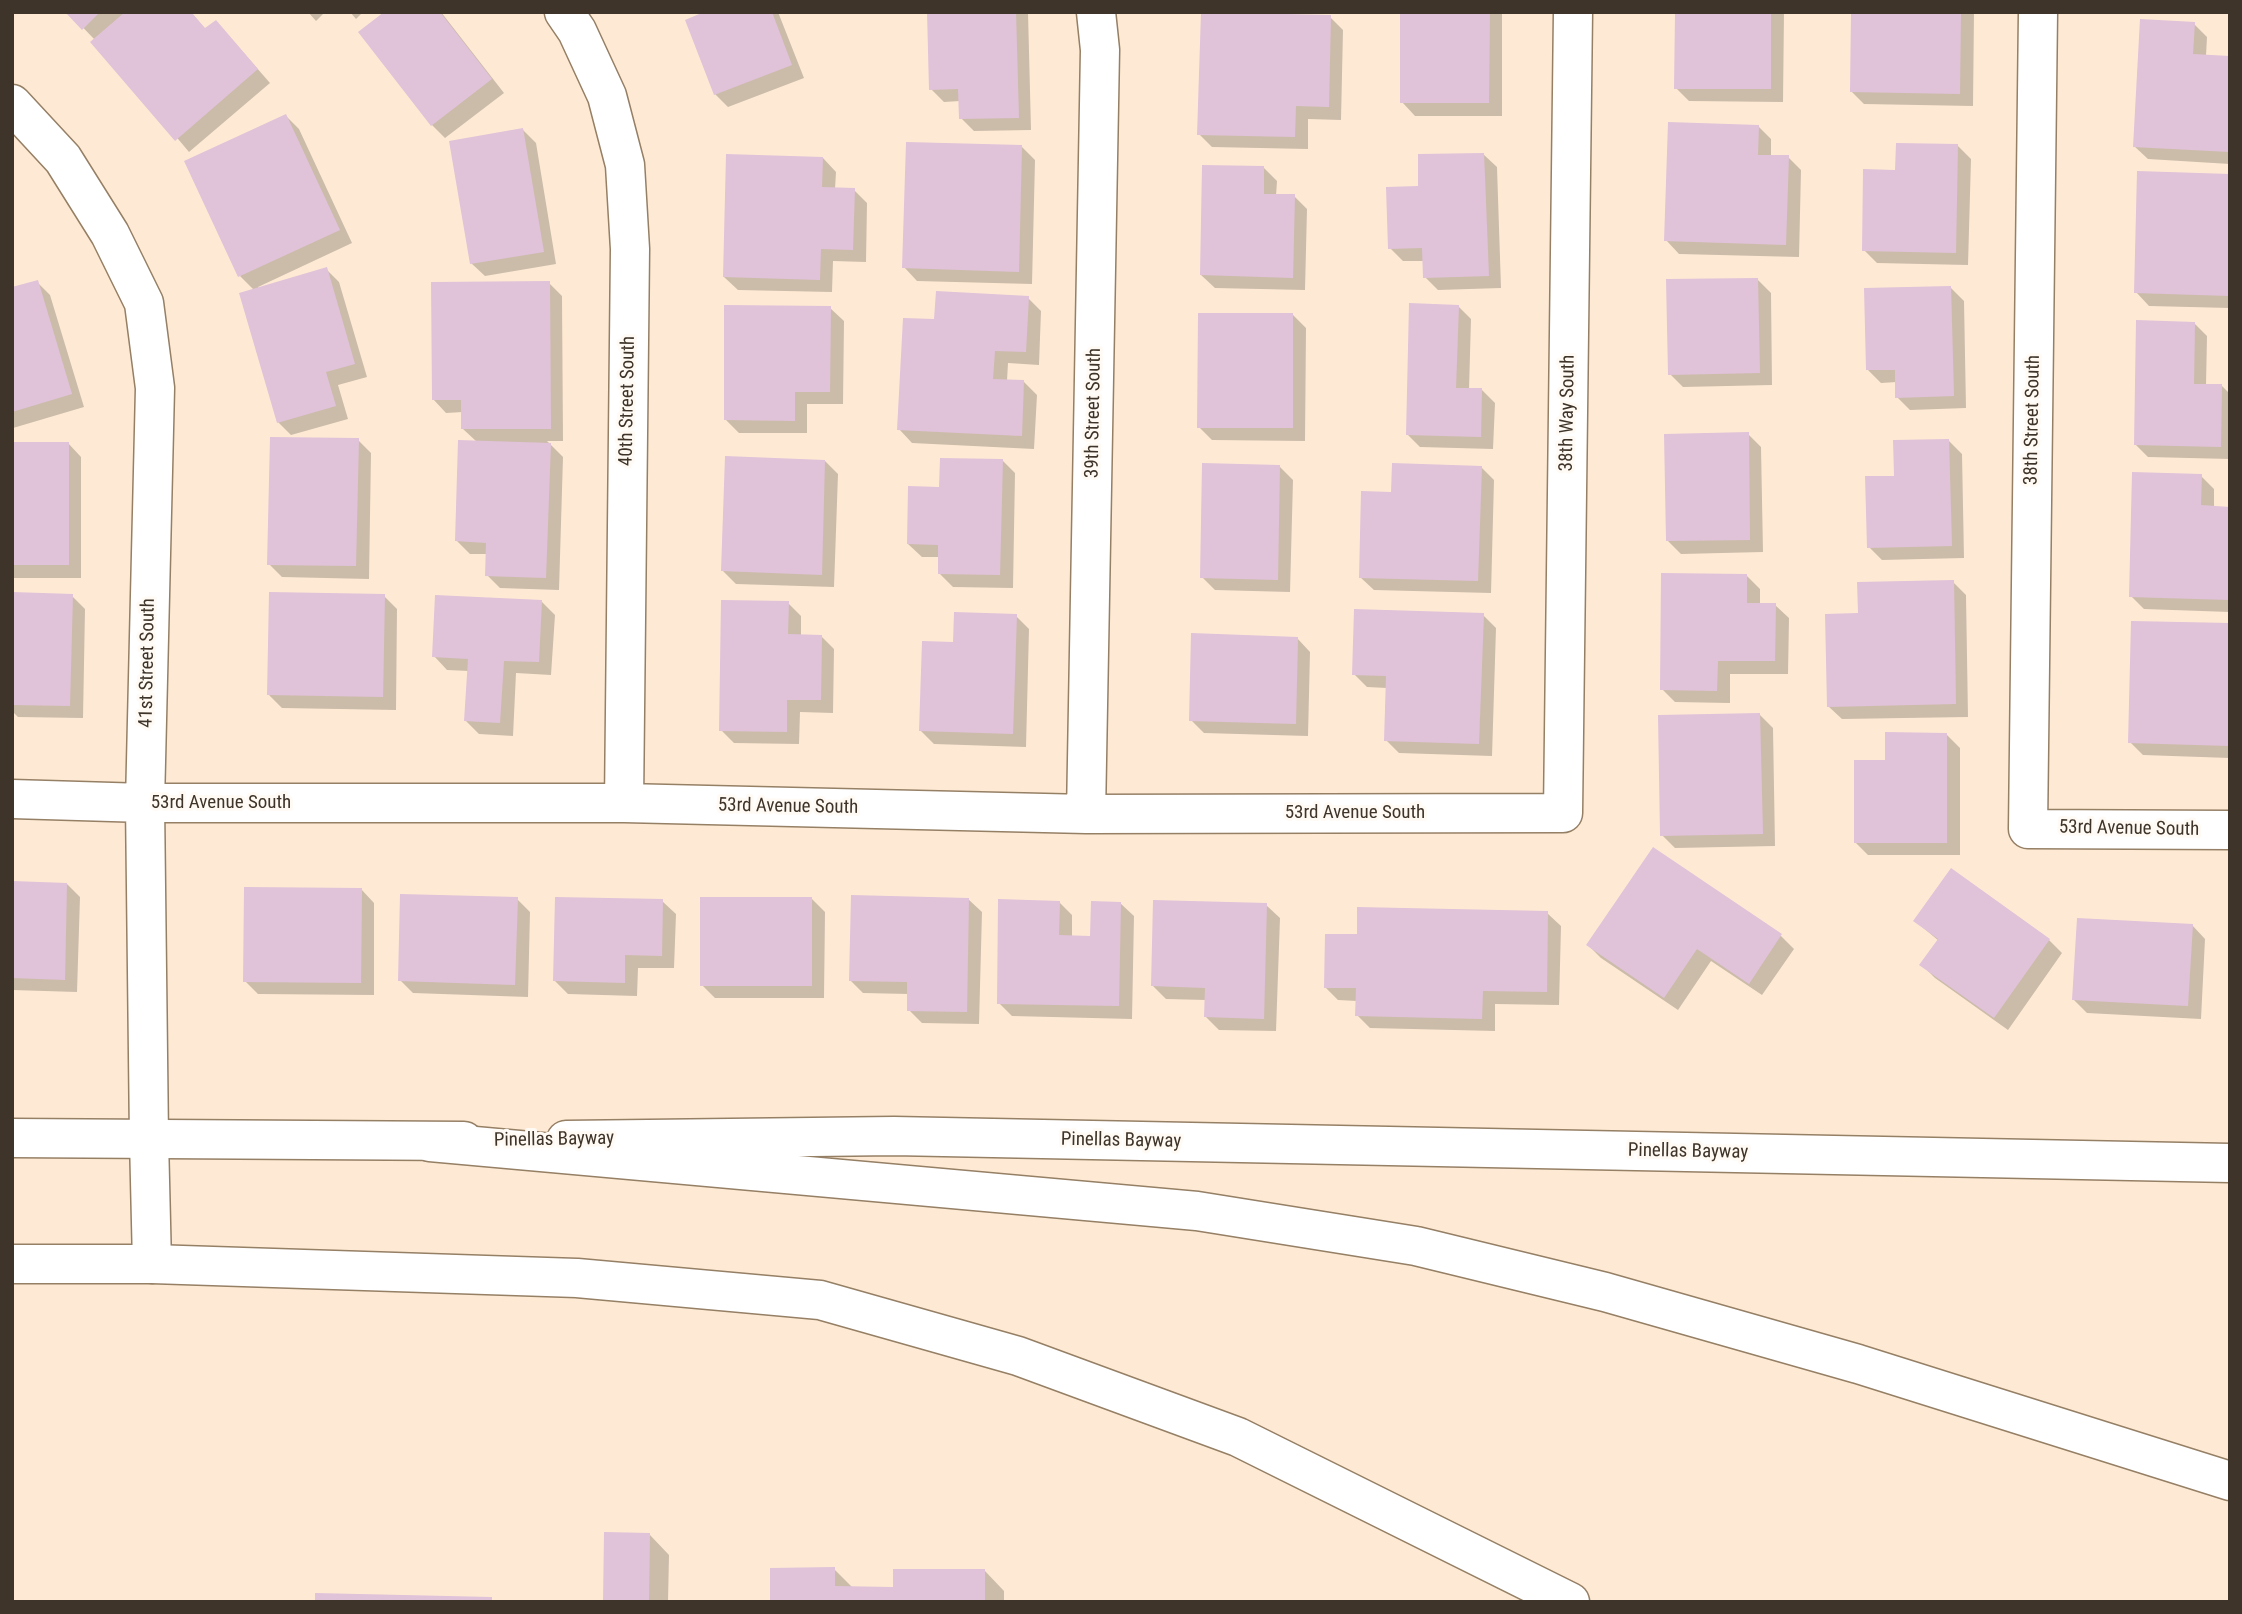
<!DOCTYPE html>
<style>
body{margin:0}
#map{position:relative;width:2242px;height:1614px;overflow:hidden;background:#feead4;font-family:"Roboto Condensed",sans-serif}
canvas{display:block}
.frame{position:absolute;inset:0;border:14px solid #3e3429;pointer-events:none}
</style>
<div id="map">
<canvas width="2242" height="1614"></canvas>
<div class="frame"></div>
</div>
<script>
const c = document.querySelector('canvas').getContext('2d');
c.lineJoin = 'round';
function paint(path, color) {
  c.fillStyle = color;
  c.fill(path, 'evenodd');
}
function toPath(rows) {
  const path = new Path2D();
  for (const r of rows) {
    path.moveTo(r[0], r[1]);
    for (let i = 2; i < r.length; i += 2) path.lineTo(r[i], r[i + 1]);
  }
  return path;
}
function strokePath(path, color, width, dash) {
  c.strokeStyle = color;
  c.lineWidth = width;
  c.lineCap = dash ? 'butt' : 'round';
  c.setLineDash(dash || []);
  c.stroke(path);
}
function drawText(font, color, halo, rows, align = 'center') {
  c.font = font + ' "Roboto Condensed",sans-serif';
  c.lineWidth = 6;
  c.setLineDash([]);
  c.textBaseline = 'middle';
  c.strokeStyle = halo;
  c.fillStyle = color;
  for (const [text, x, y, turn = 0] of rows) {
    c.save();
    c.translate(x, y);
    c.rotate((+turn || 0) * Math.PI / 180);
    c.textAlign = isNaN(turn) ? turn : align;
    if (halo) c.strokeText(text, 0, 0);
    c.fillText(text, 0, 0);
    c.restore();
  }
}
paint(toPath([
 [68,12,191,12,206,30,228,35,270,83,189,152,95,40],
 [308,12,325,12,316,21],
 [350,12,363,12,356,19],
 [387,12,441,12,504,93,445,138,432,125],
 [709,12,778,12,804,78,728,107,715,94],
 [929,12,1028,12,1031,130,974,131,961,118,960,101,944,102,931,89],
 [1402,12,1502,12,1502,116,1415,116,1402,102],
 [1677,12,1784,12,1783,102,1689,101,1676,88],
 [1852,12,1974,12,1973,106,1864,104,1851,91],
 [1330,17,1343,30,1341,120,1308,119,1308,149,1212,147,1199,134],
 [2194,24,2207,37,2206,56,2230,57,2230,164,2148,159,2134,146],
 [286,116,299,129,352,243,258,287,259,289,326,269,339,282,367,377,338,385,348,419,291,435,278,422,254,290,240,276],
 [1758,126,1771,139,1771,157,1788,157,1801,170,1799,257,1679,254,1666,240],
 [523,130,536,143,556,264,485,276,471,263],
 [1957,145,1971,159,1968,265,1877,263,1864,250,1897,172],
 [1022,147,1035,160,1032,284,917,281,904,267],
 [1483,154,1497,167,1501,288,1438,290,1425,277,1424,261,1403,261,1390,248,1420,187],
 [823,158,836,172,835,189,854,190,867,203,866,262,833,261,832,292,738,290,724,277],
 [1264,168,1277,181,1276,196,1294,196,1307,209,1305,290,1215,288,1201,275],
 [2230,175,2230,308,2149,306,2136,292],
 [1757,279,1771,293,1772,385,1683,387,1670,374],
 [37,282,50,295,84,407,13,428,12,289],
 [549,283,562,296,563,441,547,441,563,457,559,590,500,588,487,575,487,554,470,554,457,541,477,442,463,429,463,412,446,413,433,399],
 [1951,288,1964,301,1966,408,1910,410,1897,397,1897,382,1881,383,1868,370],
 [1028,298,1041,311,1039,365,1008,363,1007,381,1024,382,1037,395,1034,449,912,443,899,429,936,321],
 [1458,306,1471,319,1469,390,1482,390,1495,403,1493,449,1420,447,1407,434],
 [830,308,844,321,843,404,807,404,807,433,739,433,726,420],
 [1293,315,1306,328,1305,441,1212,440,1199,427],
 [2194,323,2207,336,2206,386,2222,386,2230,394,2230,459,2148,457,2135,444],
 [1748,434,1761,447,1763,552,1681,554,1668,541],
 [358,440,371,453,369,579,282,577,269,564],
 [1949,441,1962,454,1964,558,1882,560,1869,547,1896,477],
 [12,443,68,443,81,457,81,578,12,578],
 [1002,460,1015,473,1013,588,953,587,940,574,940,557,922,557,908,544,941,489],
 [825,461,838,474,834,587,736,584,723,571],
 [1280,467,1293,480,1290,592,1215,590,1202,577],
 [1481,467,1494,480,1491,593,1374,590,1360,577],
 [2201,476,2214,489,2214,508,2230,508,2230,612,2144,609,2131,596],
 [1747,576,1760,589,1760,605,1775,605,1789,618,1788,674,1730,674,1730,703,1675,702,1662,689],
 [1953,582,1966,595,1968,717,1842,719,1828,706],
 [12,594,72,596,85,609,83,718,18,717,12,711],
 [384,596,397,609,396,710,282,708,269,695],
 [542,602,555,615,551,675,516,673,513,736,479,734,466,721,469,671,447,670,434,656],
 [788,603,801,616,801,636,821,636,834,649,833,713,800,712,799,744,734,743,721,730],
 [1483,615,1496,628,1492,756,1399,753,1386,740,1387,688,1367,687,1354,674],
 [1016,616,1029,629,1026,747,934,744,921,731,955,644],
 [2230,625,2230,758,2143,755,2130,742],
 [1297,638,1310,652,1308,736,1204,733,1191,720],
 [1760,715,1773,728,1775,846,1675,848,1662,835],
 [1947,735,1960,748,1960,855,1868,855,1855,842,1887,762],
 [12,883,67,884,80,897,77,992,12,990],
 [361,889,374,903,374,995,258,994,245,981],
 [517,899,530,912,528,997,413,993,400,980],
 [812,899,825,912,824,998,715,998,702,985],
 [968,899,982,912,979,1024,922,1023,909,1010,909,994,863,993,850,980],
 [662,901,676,914,674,968,638,968,637,996,568,994,555,981],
 [1059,902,1072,915,1072,937,1092,938,1120,903,1134,916,1132,1019,1012,1016,999,1003],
 [1266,905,1280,918,1276,1031,1219,1030,1206,1017,1206,1000,1166,999,1153,986],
 [1547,913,1561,926,1559,1005,1495,1004,1495,1031,1370,1028,1357,1015,1357,1001,1338,1000,1325,987,1358,936],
 [1915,921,2049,940,2062,953,2008,1030,1935,978,1922,965,1939,941],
 [2192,925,2205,939,2201,1019,2087,1013,2074,1000],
 [1781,936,1794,949,1762,995,1711,961,1678,1010,1601,958,1588,945],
 [650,1535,669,1555,668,1602,605,1602],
 [834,1569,853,1588,895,1589,985,1571,1004,1591,1004,1602,772,1602]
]), '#0003');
paint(toPath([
 [65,12,100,12,82,30],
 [125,12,191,12,205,28,216,20,258,69,175,141,90,42],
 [384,12,440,12,492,79,431,126,358,32],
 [704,12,772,12,792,65,714,95,685,20],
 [927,12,1016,12,1019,118,959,119,958,89,929,90],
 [1201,12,1331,15,1329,107,1296,106,1295,137,1197,135],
 [1400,12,1490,12,1489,103,1400,103],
 [1675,12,1771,12,1771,89,1674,89],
 [1851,12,1961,12,1960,94,1850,92],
 [2140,19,2195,22,2193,54,2230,56,2230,152,2133,147],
 [286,114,340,230,238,277,184,161],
 [1668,122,1759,125,1758,155,1789,155,1786,245,1664,241],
 [523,128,544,252,470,264,449,141],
 [906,142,1022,145,1019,272,902,268],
 [1896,143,1958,144,1956,253,1862,251,1863,169,1895,170],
 [1484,153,1489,276,1423,278,1422,248,1388,249,1386,187,1418,186,1418,154],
 [726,154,823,157,822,187,855,188,853,250,821,249,820,280,723,277],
 [1202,165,1264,166,1264,194,1295,194,1293,278,1200,275],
 [2137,171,2230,174,2230,296,2134,293],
 [327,267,355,364,326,372,336,406,277,423,239,293],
 [1758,278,1760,373,1668,375,1666,279],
 [38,280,72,394,12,412,12,287],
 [550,281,551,429,461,429,461,400,432,400,431,282],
 [1951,286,1954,396,1895,398,1895,370,1866,370,1864,288],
 [936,291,1029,296,1026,352,995,351,993,379,1024,380,1022,436,897,430,903,318,934,319],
 [1409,303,1459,305,1456,388,1482,388,1481,437,1406,435],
 [724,305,831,306,830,392,795,392,795,421,724,420],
 [1198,313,1293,313,1293,428,1197,428],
 [2136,320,2195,322,2194,384,2222,384,2221,447,2134,445],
 [1749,432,1750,540,1666,541,1664,434],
 [270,437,359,438,356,566,267,565],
 [1949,439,1952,546,1867,548,1865,476,1894,476,1893,440],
 [458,440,551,443,546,578,485,576,486,543,455,541],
 [12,442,69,442,69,565,12,565],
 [725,456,825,460,822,575,721,571],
 [940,458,1003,459,1000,575,938,574,938,545,907,544,908,486,939,487],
 [1202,463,1280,465,1278,580,1200,578],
 [1392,463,1482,466,1478,581,1359,578,1361,491,1391,492],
 [2132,472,2202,474,2201,505,2230,507,2230,600,2129,597],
 [1661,573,1747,574,1747,603,1776,603,1775,661,1718,661,1717,691,1660,690],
 [1954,580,1956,704,1827,707,1825,614,1858,613,1857,582],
 [12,592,73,594,70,706,12,705],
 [269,592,385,594,383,697,267,695],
 [435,595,542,600,539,662,504,661,500,723,464,721,468,659,432,657],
 [721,600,789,601,788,634,822,635,821,700,787,700,787,732,719,731],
 [1354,609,1484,613,1479,744,1384,741,1386,676,1352,675],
 [954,612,1017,614,1013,734,919,731,922,641,953,642],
 [2131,621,2230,623,2230,746,2128,743],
 [1191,633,1298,637,1296,724,1189,721],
 [1760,713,1763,834,1660,836,1658,715],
 [1885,732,1947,733,1947,843,1854,843,1854,760,1885,760],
 [1653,847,1782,934,1749,984,1697,949,1664,998,1586,945],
 [1951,868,2050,939,1994,1018,1919,965,1938,939,1913,921],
 [12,881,67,883,65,980,12,978],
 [244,887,362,888,361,983,243,982],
 [400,894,518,897,515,985,398,981],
 [851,895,969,898,967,1012,907,1011,907,982,849,981],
 [555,897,663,899,662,956,625,955,625,983,553,981],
 [700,897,812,897,812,986,700,986],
 [998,899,1060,901,1059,935,1090,936,1091,901,1121,902,1119,1006,997,1004],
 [1153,900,1267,903,1264,1019,1204,1017,1205,988,1151,986],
 [1357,907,1548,911,1547,992,1483,991,1482,1019,1355,1016,1356,988,1324,988,1325,934,1357,934],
 [2077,918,2193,924,2188,1006,2072,1000],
 [604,1532,650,1533,649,1602,603,1602],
 [835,1567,835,1586,893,1587,893,1569,985,1569,985,1602,770,1602,770,1568],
 [315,1593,492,1597,492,1602,315,1602]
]), '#e0c2d9');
const street = toPath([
 [564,12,577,31,607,96,625,165,630,249,624,803],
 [2038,12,2028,829,2230,830],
 [12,104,63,159,110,234,144,303,155,388,145,803,149,1139,152,1264],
 [12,799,145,803,624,803,1086,814,1563,813,1573,12],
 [1086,814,1100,50,1096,12]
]);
const primary = toPath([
 [12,1138,464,1141],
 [566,1140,894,1136,2230,1163],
 [12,1264,152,1264,577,1278,820,1300,1018,1356,1238,1437,1570,1602]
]);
const highway = toPath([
 [430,1142,1197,1211,1416,1246,1605,1292,1858,1364,2230,1481]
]);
strokePath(street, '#957f65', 41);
strokePath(primary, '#957f65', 41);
strokePath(highway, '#957f65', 41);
strokePath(street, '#fff', 38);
strokePath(primary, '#fff', 38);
strokePath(highway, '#fff', 38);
drawText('19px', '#3e3429', '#fffaf4', [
 ["40th Street South",628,401,-89],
 ["39th Street South",1094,413,-89],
 ["38th Way South",1568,413,-89],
 ["38th Street South",2033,420,-89],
 ["41st Street South",148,663,-89],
 ["53rd Avenue South",221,803],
 ["53rd Avenue South",788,807,1],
 ["53rd Avenue South",1355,813],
 ["53rd Avenue South",2129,829,1],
 ["Pinellas Bayway",554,1140,-1],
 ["Pinellas Bayway",1121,1141,1],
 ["Pinellas Bayway",1688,1152,1]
]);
</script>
